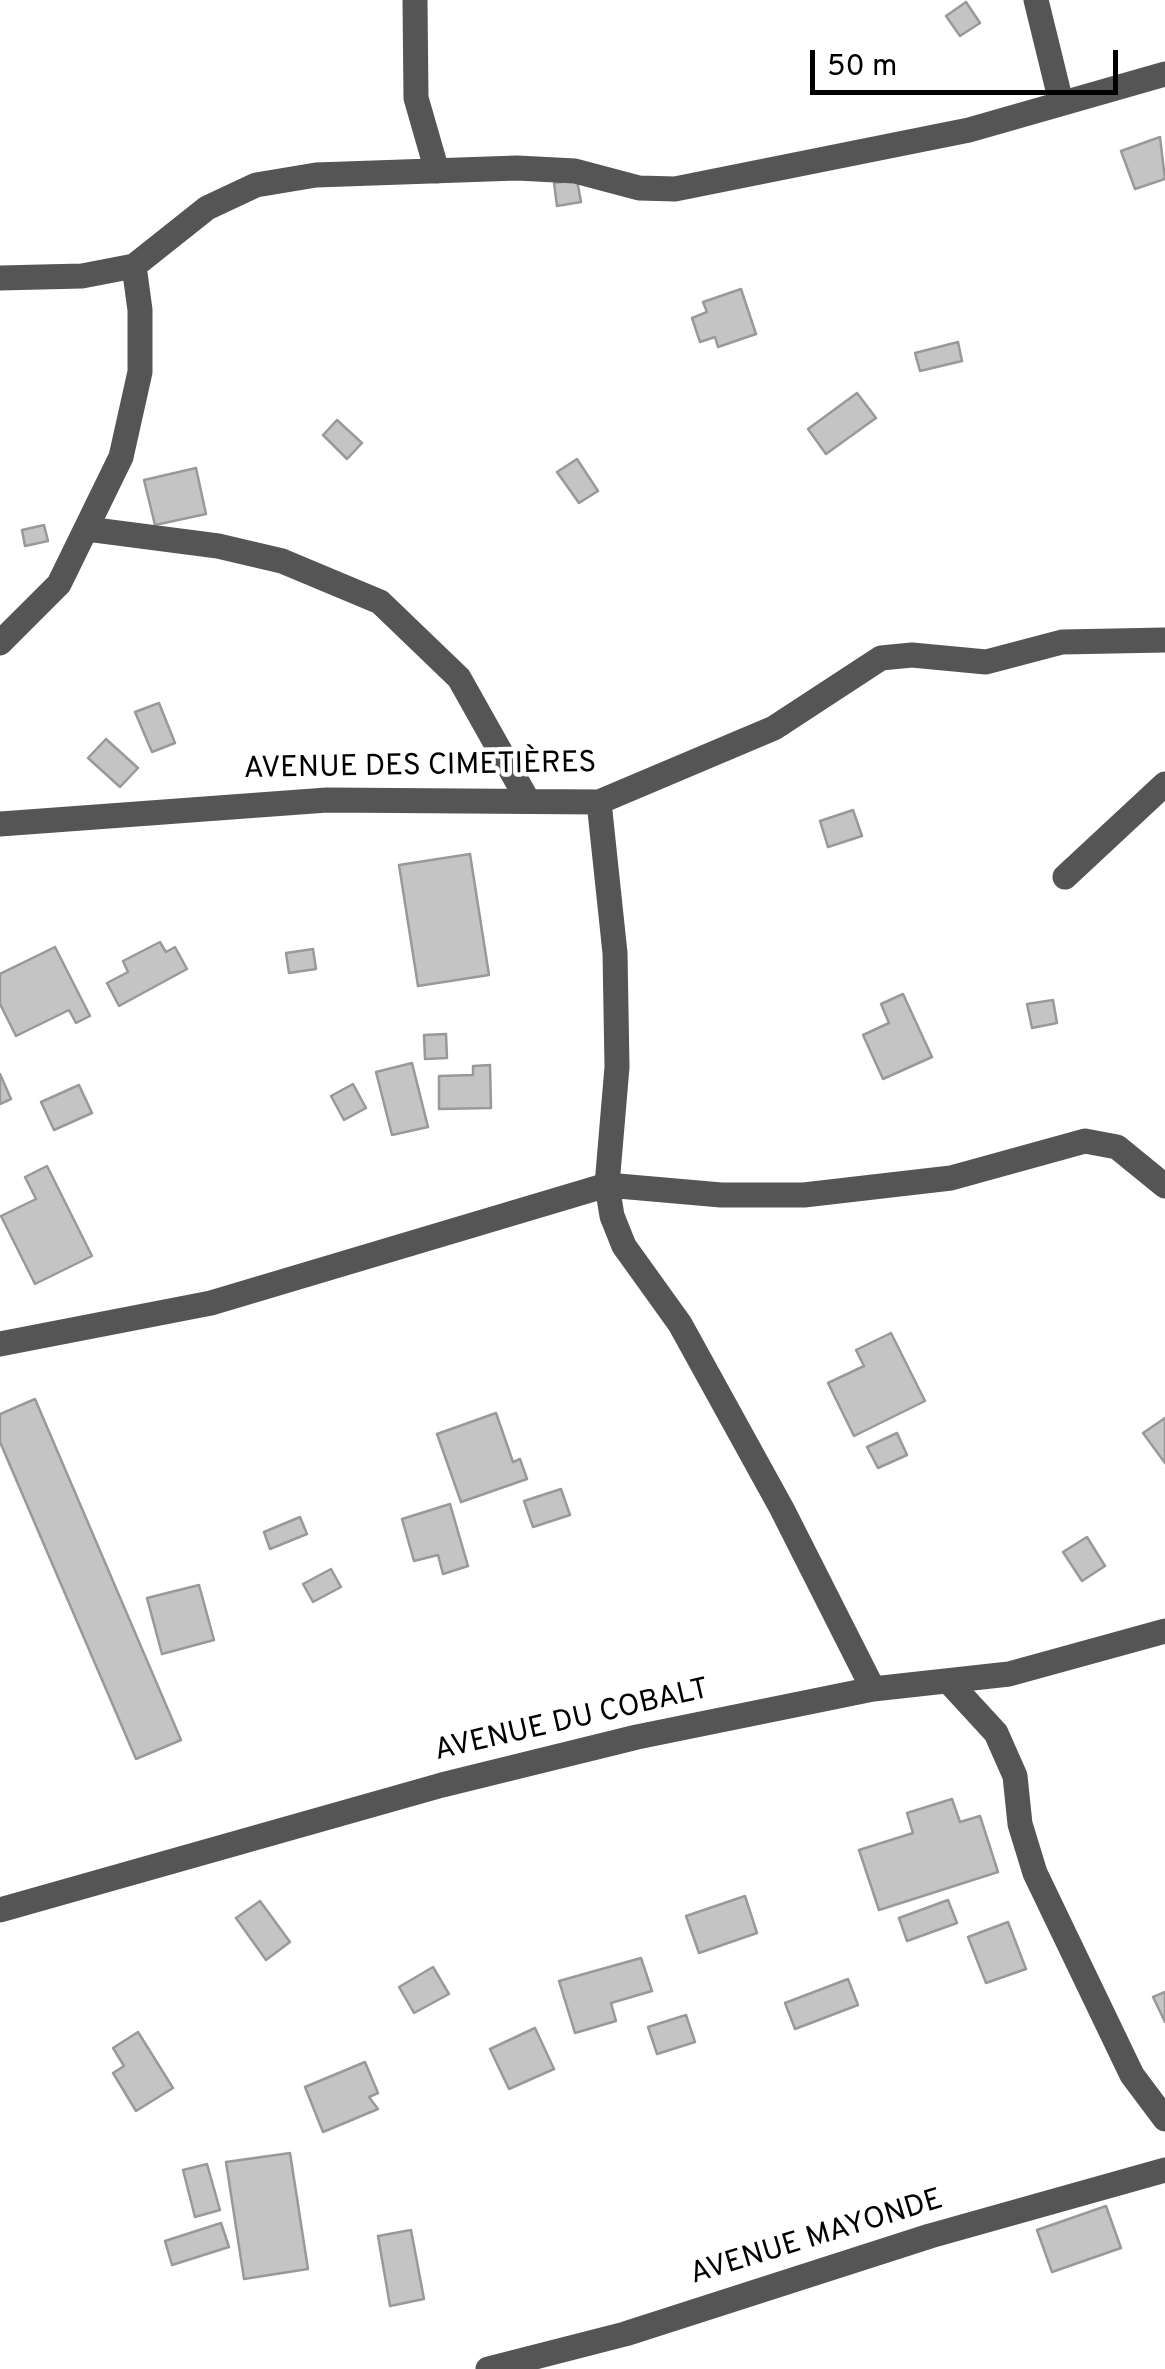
<!DOCTYPE html>
<meta charset="utf-8">
<style>
body{margin:0}
#map{position:relative;width:1165px;height:2369px;overflow:hidden;background:#fff;font-family:Overpass,sans-serif}
canvas{display:block}
.scale{position:absolute;left:810px;top:50px;width:308px;height:45px;box-sizing:border-box;border:5px solid #000;border-top:0;padding-left:12px;font-size:30px;line-height:35px;white-space:nowrap;color:#000;-webkit-text-stroke:8px #fff;paint-order:stroke}
</style>
<div id="map">
<canvas width="1165" height="2369"></canvas>
<div class="scale">50 m</div>
</div>
<script>
const c = document.querySelector('canvas').getContext('2d');
c.lineJoin = 'round';
function paint(path, color) {
  c.fillStyle = color;
  c.fill(path, 'evenodd');
}
function toPath(rows) {
  const path = new Path2D();
  for (const r of rows) {
    path.moveTo(r[0], r[1]);
    for (let i = 2; i < r.length; i += 2) path.lineTo(r[i], r[i + 1]);
  }
  return path;
}
function strokePath(path, color, width, dash) {
  c.strokeStyle = color;
  c.lineWidth = width;
  c.lineCap = dash ? 'butt' : 'round';
  c.setLineDash(dash || []);
  c.stroke(path);
}
function drawText(font, color, halo, rows, align = 'center') {
  c.font = font + ' Overpass,sans-serif';
  c.lineWidth = 9;
  c.setLineDash([]);
  c.textBaseline = 'middle';
  c.strokeStyle = halo;
  c.fillStyle = color;
  for (const [text, x, y, turn = 0] of rows) {
    c.save();
    c.translate(x, y);
    c.rotate((+turn || 0) * Math.PI / 180);
    c.textAlign = isNaN(turn) ? turn : align;
    if (halo) c.strokeText(text, 0, 0);
    c.fillText(text, 0, 0);
    c.restore();
  }
}
const building = toPath([
 [966,2,980,23,960,36,946,16,966,2],
 [1160,137,1165,179,1135,189,1121,151,1160,137],
 [577,180,581,202,557,206,554,183,577,180],
 [741,289,756,334,718,347,715,337,700,342,692,318,707,312,703,302,741,289],
 [958,342,962,361,920,371,915,353,958,342],
 [857,393,876,418,826,454,808,429,857,393],
 [337,420,362,443,347,459,323,435,337,420],
 [577,459,598,491,579,503,557,472,577,459],
 [196,468,206,514,155,525,144,480,196,468],
 [44,525,48,541,25,546,22,530,44,525],
 [159,703,175,743,152,752,135,712,159,703],
 [106,739,138,768,120,787,88,758,106,739],
 [853,810,862,836,828,847,820,821,853,810],
 [470,854,489,975,418,986,399,865,470,854],
 [160,942,166,952,175,947,187,969,119,1006,107,983,128,972,123,961,160,942],
 [55,947,90,1016,76,1023,69,1010,16,1036,0,1004,0,974,55,947],
 [313,949,316,969,289,973,286,953,313,949],
 [903,994,932,1057,883,1079,863,1035,889,1023,881,1004,903,994],
 [1053,1000,1057,1023,1032,1028,1027,1004,1053,1000],
 [446,1034,447,1058,425,1059,424,1035,446,1034],
 [412,1063,428,1127,392,1135,376,1072,412,1063],
 [490,1065,491,1108,439,1109,439,1076,473,1075,473,1066,490,1065],
 [0,1074,11,1099,0,1104,0,1074],
 [353,1084,366,1108,344,1120,331,1096,353,1084],
 [79,1085,92,1113,54,1130,41,1102,79,1085],
 [47,1166,92,1256,35,1284,1,1216,36,1199,25,1177,47,1166],
 [891,1333,925,1401,854,1436,828,1383,864,1366,856,1350,891,1333],
 [35,1399,181,1740,136,1759,0,1442,0,1414,35,1399],
 [496,1413,513,1462,520,1459,527,1479,461,1502,437,1434,496,1413],
 [1165,1418,1165,1463,1143,1433,1165,1418],
 [897,1433,907,1455,878,1468,867,1447,897,1433],
 [561,1489,570,1515,533,1527,524,1501,561,1489],
 [450,1504,468,1566,443,1574,438,1555,414,1561,402,1519,450,1504],
 [300,1517,307,1534,270,1549,264,1532,300,1517],
 [1087,1537,1105,1566,1082,1581,1063,1552,1087,1537],
 [331,1569,341,1587,313,1602,303,1584,331,1569],
 [199,1585,214,1640,162,1654,147,1598,199,1585],
 [952,1799,960,1822,980,1816,998,1872,879,1910,859,1850,913,1833,907,1813,952,1799],
 [745,1896,757,1933,699,1953,686,1916,745,1896],
 [948,1900,957,1923,907,1941,899,1918,948,1900],
 [260,1901,290,1942,266,1960,236,1918,260,1901],
 [1008,1922,1026,1969,986,1983,968,1937,1008,1922],
 [641,1958,652,1991,611,2003,616,2021,575,2033,559,1981,641,1958],
 [433,1967,449,1994,414,2013,399,1987,433,1967],
 [848,1979,858,2005,795,2029,785,2003,848,1979],
 [1165,1992,1165,2022,1153,1997,1165,1992],
 [686,2015,695,2042,657,2054,648,2027,686,2015],
 [535,2028,554,2069,509,2089,490,2049,535,2028],
 [138,2032,173,2088,136,2111,113,2073,124,2066,113,2048,138,2032],
 [365,2062,378,2093,369,2097,378,2109,323,2132,305,2087,365,2062],
 [290,2153,308,2269,244,2279,226,2162,290,2153],
 [207,2164,220,2210,195,2217,183,2170,207,2164],
 [1106,2206,1121,2248,1052,2272,1037,2230,1106,2206],
 [221,2223,229,2247,172,2265,165,2241,221,2223],
 [411,2230,424,2299,390,2306,378,2236,411,2230]
]);
paint(building, '#c4c4c4');
strokePath(building, '#999', 2.5);
strokePath(toPath([
 [415,0,416,98,437,171],
 [1036,0,1061,102],
 [0,278,82,276,134,266,207,208,256,185,316,175,517,168,575,171,639,188,675,189,969,130,1165,74],
 [87,529,218,546,282,561,380,602,459,678,527,799],
 [0,643,59,584,121,457,140,372,140,310,134,266],
 [599,802,615,953,617,1067,607,1185,612,1216,624,1246,680,1324,782,1509,873,1689],
 [0,824,327,800,599,802,774,728,881,658,912,655,986,662,1062,642,1165,640],
 [1065,877,1165,784],
 [0,1344,211,1303,607,1185,721,1195,804,1195,951,1178,1085,1141,1117,1147,1165,1186],
 [950,1683,996,1733,1015,1776,1020,1824,1035,1873,1132,2075,1165,2119],
 [0,1910,442,1785,637,1737,873,1689,1009,1674,1165,1631],
 [488,2369,625,2334,930,2236,1165,2170]
]), '#555', 25);
drawText('30px', '#000', '#fff', [
 ["AVENUE DES CIMETIÈRES",420,768,-1],
 ["AVENUE DU COBALT",572,1722,-13],
 ["AVENUE MAYONDE",817,2239,-17]
]);
</script>
